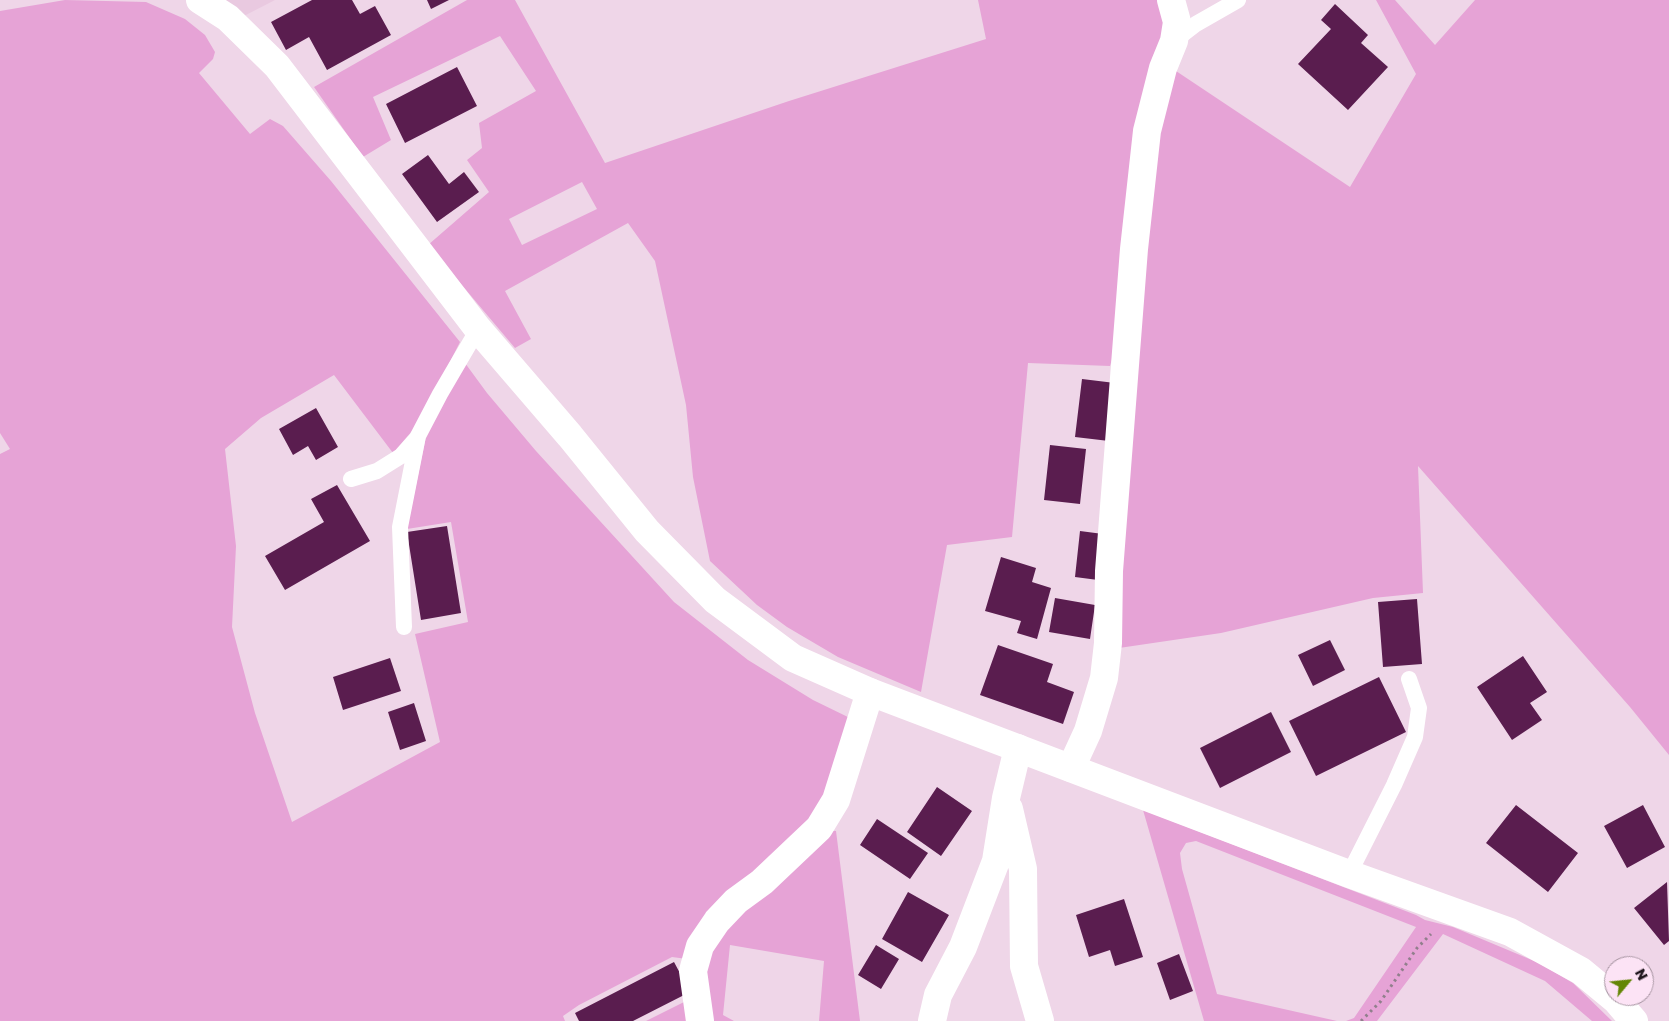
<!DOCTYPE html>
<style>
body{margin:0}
#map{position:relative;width:1669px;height:1021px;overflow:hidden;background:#efd6e8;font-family:"Golos Text",sans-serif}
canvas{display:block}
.north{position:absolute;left:1604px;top:956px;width:50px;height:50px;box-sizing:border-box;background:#fce3f5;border:1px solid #a4929f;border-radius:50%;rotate:62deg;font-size:14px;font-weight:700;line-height:20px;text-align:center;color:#21181f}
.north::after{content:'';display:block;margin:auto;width:18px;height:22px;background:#648605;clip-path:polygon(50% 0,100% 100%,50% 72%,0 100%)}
</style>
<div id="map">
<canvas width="1669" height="1021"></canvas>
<div class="north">N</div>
</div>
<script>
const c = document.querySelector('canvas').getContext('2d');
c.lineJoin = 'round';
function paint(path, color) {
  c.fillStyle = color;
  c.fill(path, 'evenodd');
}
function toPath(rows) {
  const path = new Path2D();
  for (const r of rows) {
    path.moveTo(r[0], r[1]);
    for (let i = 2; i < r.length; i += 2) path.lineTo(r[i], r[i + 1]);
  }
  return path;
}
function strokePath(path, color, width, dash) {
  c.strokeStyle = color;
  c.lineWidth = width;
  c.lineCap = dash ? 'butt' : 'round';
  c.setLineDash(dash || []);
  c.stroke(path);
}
paint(toPath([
 [219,0,275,0,242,17]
]), '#e9c9e0');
paint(toPath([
 [65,0,146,2,185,19,205,35,215,52,213,59,199,73,250,134,270,119,283,126,331,181,460,342,419,423,393,453,334,375,261,418,225,449,236,546,232,627,255,713,292,822,440,742,415,634,468,622,451,522,407,529,428,427,465,363,487,393,536,451,674,602,748,660,813,700,852,719,827,801,687,959,672,957,579,1005,563,1016,565,1021,0,1021,0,454,10,449,0,433,0,11],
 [467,0,515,0,605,163,789,101,986,39,978,0,1163,0,1165,19,1118,338,1110,366,1028,363,1012,537,947,545,921,692,838,657,787,627,757,605,710,561,693,477,686,405,655,261,628,223,505,291,531,339,515,348,428,245,489,192,467,160,482,148,479,123,536,91,500,36,373,97,391,140,363,157,314,87],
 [582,182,597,209,522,245,509,219],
 [1376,0,1395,0,1435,45,1475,0,1669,0,1669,755,1630,707,1418,466,1423,593,1373,598,1221,633,1119,648,1120,578,1142,240,1170,67,1350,187,1416,74],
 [1143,810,1416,915,1425,920,1453,927,1539,963,1573,983,1612,1021,1592,1021,1545,981,1443,934,1377,1021,1346,1021,1354,1018,1416,927,1196,841,1186,843,1180,853,1182,869,1217,994,1337,1021,1204,1021],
 [823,830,836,831,860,1021,819,1021,824,961,730,945,723,1015,734,1021,706,1021,702,998,707,958,724,922],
 [690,999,693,1021,646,1021]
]), '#e6a3d6');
paint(toPath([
 [312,0,352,0,360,14,375,6,391,35,327,70,309,37,286,50,271,22],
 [427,0,449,0,431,9],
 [1335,4,1368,35,1361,43,1388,67,1348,110,1298,64,1331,29,1321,20],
 [457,67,477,106,405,143,386,104],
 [428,155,449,184,464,172,479,192,437,222,402,174],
 [1082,379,1115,383,1109,441,1075,437],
 [316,408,338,447,316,460,308,446,293,455,279,429],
 [1050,445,1086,449,1080,504,1044,500],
 [337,485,370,541,285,590,265,556,324,522,311,499],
 [447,526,461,613,421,620,407,532],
 [1080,531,1103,534,1098,580,1075,577],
 [1001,557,1036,568,1032,582,1051,588,1037,639,1017,633,1021,621,985,611],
 [1055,598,1095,605,1090,639,1049,632],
 [1417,599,1422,664,1383,667,1378,602],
 [1330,640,1345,670,1313,686,1298,655],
 [998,645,1053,664,1047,682,1074,692,1063,724,980,695],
 [1523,656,1547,692,1530,703,1542,720,1512,740,1477,687],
 [390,658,401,691,343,710,333,677],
 [1379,677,1406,732,1316,776,1289,721],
 [414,703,426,741,400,750,388,712],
 [1271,712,1291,752,1220,788,1200,748],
 [937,787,972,811,941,856,907,832],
 [1516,805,1578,853,1548,892,1486,843],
 [1643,805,1665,847,1627,868,1604,826],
 [877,819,928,853,910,879,860,845],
 [1667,882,1669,941,1664,945,1634,908],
 [908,892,949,915,922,962,882,939],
 [1124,899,1143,957,1115,966,1110,950,1089,957,1076,915],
 [876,945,899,959,881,989,858,975],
 [1179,954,1193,991,1170,1000,1157,963],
 [674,962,690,992,633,1021,579,1021,575,1013]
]), '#5a1d4f');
strokePath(toPath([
 [1361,1021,1381,1001,1417,948,1431,934]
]), '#917f8c', 3, [2.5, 4]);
strokePath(toPath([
 [1174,41,1196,24,1238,0],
 [351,479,377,471,401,456,417,438],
 [404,627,400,527,418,436,440,394,478,329],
 [1349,874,1394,785,1415,737,1419,708,1409,679]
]), '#fff', 16);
strokePath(toPath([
 [1071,768,1088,731,1104,678,1108,643,1109,571,1134,249,1147,131,1163,68,1174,41,1177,22,1171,0],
 [1009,809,1023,869,1024,966,1040,1021],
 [700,1021,693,971,700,946,717,921,736,901,762,882,819,828,836,800,870,692],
 [932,1021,938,995,963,947,996,861,1006,798,1018,748]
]), '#fff', 28);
strokePath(toPath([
 [200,0,228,18,277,66,478,329,570,436,647,531,715,600,793,658,870,692,1349,874,1510,932,1581,971,1616,1000,1634,1021]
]), '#fff', 28);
</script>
